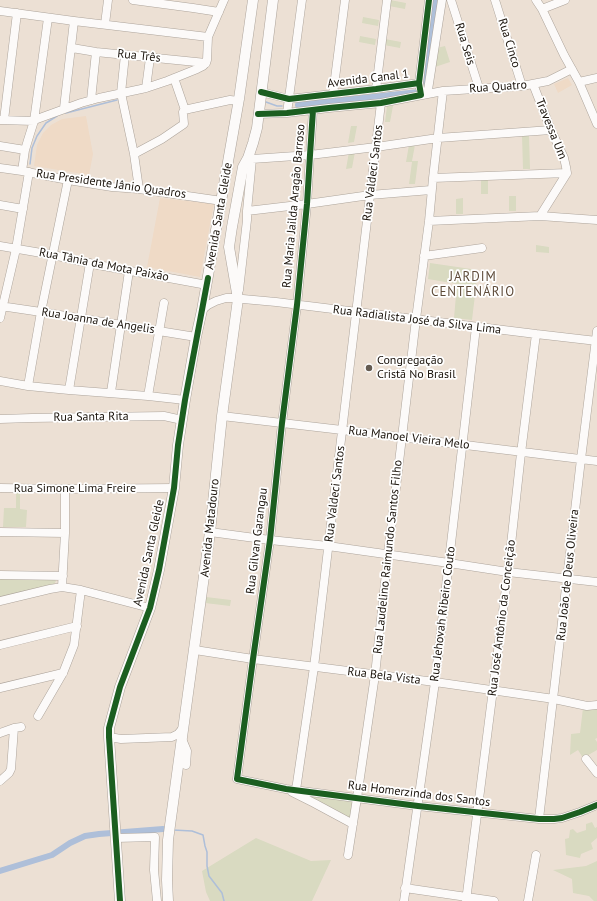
<!DOCTYPE html>
<meta charset="utf-8">
<style>
body{margin:0}
canvas{display:block;background:#ece0d4}
</style>
<canvas width="597" height="901"></canvas>
<script>
const c = document.querySelector('canvas').getContext('2d');
c.lineJoin = 'round';
function paint(path, color) {
  c.fillStyle = color;
  c.fill(path, 'evenodd');
}
function toPath(rows) {
  const path = new Path2D();
  for (const r of rows) {
    path.moveTo(r[0], r[1]);
    for (let i = 2; i < r.length; i += 2) path.lineTo(r[i], r[i + 1]);
  }
  return path;
}
function strokePath(path, color, width, dash) {
  c.strokeStyle = color;
  c.lineWidth = width;
  c.lineCap = dash ? 'butt' : 'round';
  c.setLineDash(dash || []);
  c.stroke(path);
}
function drawText(font, color, halo, rows, align = 'center') {
  c.font = font + ' "PT Sans",sans-serif';
  c.lineWidth = 3.5;
  c.setLineDash([]);
  c.textBaseline = 'middle';
  c.strokeStyle = halo;
  c.fillStyle = color;
  for (const [text, x, y, turn = 0] of rows) {
    c.save();
    c.translate(x, y);
    c.rotate((+turn || 0) * Math.PI / 180);
    c.textAlign = isNaN(turn) ? turn : align;
    if (halo) c.strokeText(text, 0, 0);
    c.fillText(text, 0, 0);
    c.restore();
  }
}
paint(toPath([
 [568,78,572,85,558,93,554,84],
 [86,116,93,154,89,175,34,166,37,145,43,133,51,125,62,119],
 [160,198,214,204,200,277,147,267]
]), '#efdac6');
paint(toPath([
 [390,0,406,3,405,9,389,6],
 [363,17,379,20,378,26,362,23],
 [360,36,376,39,375,45,359,42],
 [385,39,401,42,400,48,384,45],
 [445,46,450,62,435,67,437,48],
 [387,106,393,106,390,122,385,122],
 [351,126,357,126,354,142,348,143],
 [522,135,529,135,530,169,523,169],
 [409,145,415,145,412,161,418,161,415,184,409,184,412,162,406,162],
 [349,152,355,152,352,168,346,169],
 [481,179,488,179,488,194,481,194],
 [509,196,516,196,516,211,509,211],
 [463,198,463,214,456,214,456,199],
 [536,245,549,247,549,253,536,252],
 [430,263,478,270,472,320,454,318,457,284,428,279],
 [16,492,20,492,20,509,27,510,26,527,3,527,4,508,16,508],
 [0,577,52,577,56,581,53,586,0,598],
 [206,597,231,600,230,606,205,603],
 [597,707,597,738,595,739,597,742,597,750,583,758,578,750,570,755,571,734,580,733,583,708],
 [307,796,353,799,350,819],
 [592,822,595,828,597,827,597,838,591,843,593,849,581,854,580,858,566,855,565,839,569,838,570,830,573,829,577,833,586,830,586,824],
 [256,838,311,861,331,860,312,901,210,901,206,892,202,871],
 [597,861,597,901,594,901,589,896,573,893,572,879,553,870,586,866]
]), '#d9dac1');
strokePath(toPath([
 [266,102,277,106,282,106],
 [66,113,117,100],
 [30,164,32,148,37,136,46,123,57,116],
 [173,830,192,831,203,835,205,846,207,852,207,866,209,876,222,893,224,901]
]), '#aebfd9', 1.5);
strokePath(toPath([
 [298,105,419,92,425,83,435,0],
 [0,871,52,855,70,843,85,836,99,834,163,829]
]), '#aebfd9', 6);
const minor = toPath([
 [133,0,193,8,219,12],
 [451,0,479,88],
 [495,0,522,86],
 [536,0,542,9,564,55,579,82,597,124],
 [542,9,565,0],
 [0,11,74,21,208,37],
 [105,24,108,0],
 [72,48,96,52,206,63],
 [125,55,121,93,134,154,139,189],
 [174,78,185,110],
 [579,82,597,78],
 [533,84,551,130,564,158,566,167,567,173,540,216],
 [146,88,150,58],
 [420,88,419,83,429,0],
 [376,89,387,0],
 [261,92,289,99,376,89,419,83],
 [333,94,345,0],
 [421,94,428,90,442,0],
 [91,100,96,52],
 [64,108,74,21],
 [313,110,310,155,307,204,297,305,282,423,270,540,253,659,237,779,286,789,418,806,539,819,554,819,562,818,580,812,597,805],
 [287,113,302,0],
 [258,114,287,113,329,108,381,103,443,91,522,86,548,81,572,69],
 [0,120,34,121,48,18],
 [4,120,17,13],
 [0,146,25,150],
 [134,154,162,139,184,124,183,112,184,110,230,100,239,101],
 [252,159,310,155,376,147,438,138,551,130],
 [0,168,22,171,68,180,112,187,139,189,222,201],
 [22,171,25,150,28,140,34,121,37,119,81,103,99,98,146,88,167,81,197,69,203,66,206,63,207,60,208,37,224,0],
 [433,178,567,173],
 [0,205,23,209],
 [247,211,307,204,370,195,431,190],
 [429,221,540,216,597,220],
 [0,246,53,255,98,265,207,285],
 [424,256,482,248],
 [239,290,247,220,247,211,252,159,248,158],
 [0,306,41,312,196,337],
 [202,310,208,305,216,301,226,298,232,298,276,302,536,334,597,341],
 [0,318,16,249,29,172],
 [0,381,28,386,69,390,148,396,185,400],
 [28,386,41,312,68,180],
 [69,390,90,263],
 [111,392,129,271],
 [148,396,164,303],
 [222,416,342,430,597,461],
 [0,419,32,418,164,416,182,420],
 [0,488,65,489,174,488],
 [0,532,65,533],
 [210,532,270,540,328,546,449,563,508,572,597,582],
 [0,575,63,576],
 [62,587,65,533,65,489],
 [0,601,50,589,62,587,81,590,150,608],
 [0,645,77,626],
 [195,650,253,659,435,682,554,699,587,706,597,705],
 [0,688,63,673],
 [38,716,63,673,74,645,81,590],
 [0,733,14,728,21,727],
 [109,737,121,739,172,737,178,734,183,728],
 [182,739,187,751,186,765],
 [586,759,597,773],
 [0,781,9,773,11,769,14,728],
 [296,790,314,667,381,103],
 [292,792,314,803,353,824],
 [539,819,581,459,597,331],
 [116,838,155,837,154,870,157,901],
 [348,855,357,798,375,675,388,555,416,319,429,221,433,178,443,91],
 [405,888,494,901],
 [404,901,435,682,476,327],
 [466,901,508,572,521,453,536,334],
 [528,901,536,855]
]);
const major = toPath([
 [120,901,109,737,109,728,120,687,150,608,159,570,174,488,178,445,185,400,196,337,202,310,239,99,253,0],
 [168,901,167,880,168,840,210,532,222,416,238,299,229,247,232,227,243,167,248,158,253,143,257,128,273,0]
]);
strokePath(minor, '#ada49b', 9);
strokePath(major, '#ada49b', 11);
strokePath(minor, '#fcfaf9', 8);
strokePath(major, '#fcfaf9', 10);
strokePath(toPath([
 [261,92,289,99,376,89,419,83],
 [313,110,310,155,307,204,297,305,282,423,270,540,253,659,237,779,286,789,418,806,539,819,554,819,562,818,580,812,597,805],
 [258,114,287,113,329,108,381,103,421,95,419,83,429,0],
 [120,901,109,737,109,728,120,687,150,608,159,570,174,488,178,445,185,400,208,278]
]), '#1b5e20', 6);
for (const [x, y, r, color] of [
 [369,368,4,"#645b51"]
]) {
  const dot = new Path2D();
  dot.arc(x, y, r, 0, 2 * Math.PI);
  c.fillStyle = color;
  c.fill(dot);
  strokePath(dot, '#fff', 1.5);
}
drawText('12px', '#1a130b', '#fff', [
 ["Rua Cinco",509,43,73],
 ["Rua Seis",465,44,73],
 ["Rua Três",139,56,6],
 ["Avenida Canal 1",368,79,-7],
 ["Rua Quatro",498,87,-4],
 ["Travessa Um",551,129,68],
 ["Rua Valdeci Santos",373,173,-83],
 ["Rua Presidente Jânio Quadros",111,184,8],
 ["Rua Maria Jailda Aragão Barroso",294,206,-85],
 ["Avenida Santa Gleide",219,216,-80],
 ["Rua Tânia da Mota Paixão",104,265,11],
 ["Rua Radialista José da Silva Lima",417,320,7],
 ["Rua Joanna de Angelis",98,321,9],
 ["Rua Santa Rita",91,417,-1],
 ["Rua Manoel Vieira Melo",409,438,7],
 ["Rua Simone Lima Freire",75,489],
 ["Rua Valdeci Santos",335,494,-83],
 ["Avenida Matadouro",210,528,-84],
 ["Rua Gilvan Garangau",257,541,-83],
 ["Avenida Santa Gleide",149,553,-78],
 ["Rua Laudelino Raimundo Santos Filho",388,557,-84],
 ["Rua João de Deus Oliveira",568,575,-84],
 ["Rua Jehovah Ribeiro Couto",443,614,-83],
 ["Rua José Antônio da Conceição",502,618,-83],
 ["Rua Bela Vista",384,676,7],
 ["Rua Homerzinda dos Santos",419,794,7]
]);
drawText('12px', '#1a130b', '#fff', [
 ["Congregação",377,361],
 ["Cristã No Brasil",377,375]
], 'left');
c.letterSpacing = '1px';
drawText('13px', '#5d4a38', '#fff', [
 ["JARDIM",473,277],
 ["CENTENÁRIO",473,292]
]);
c.letterSpacing = '0px';
</script>
